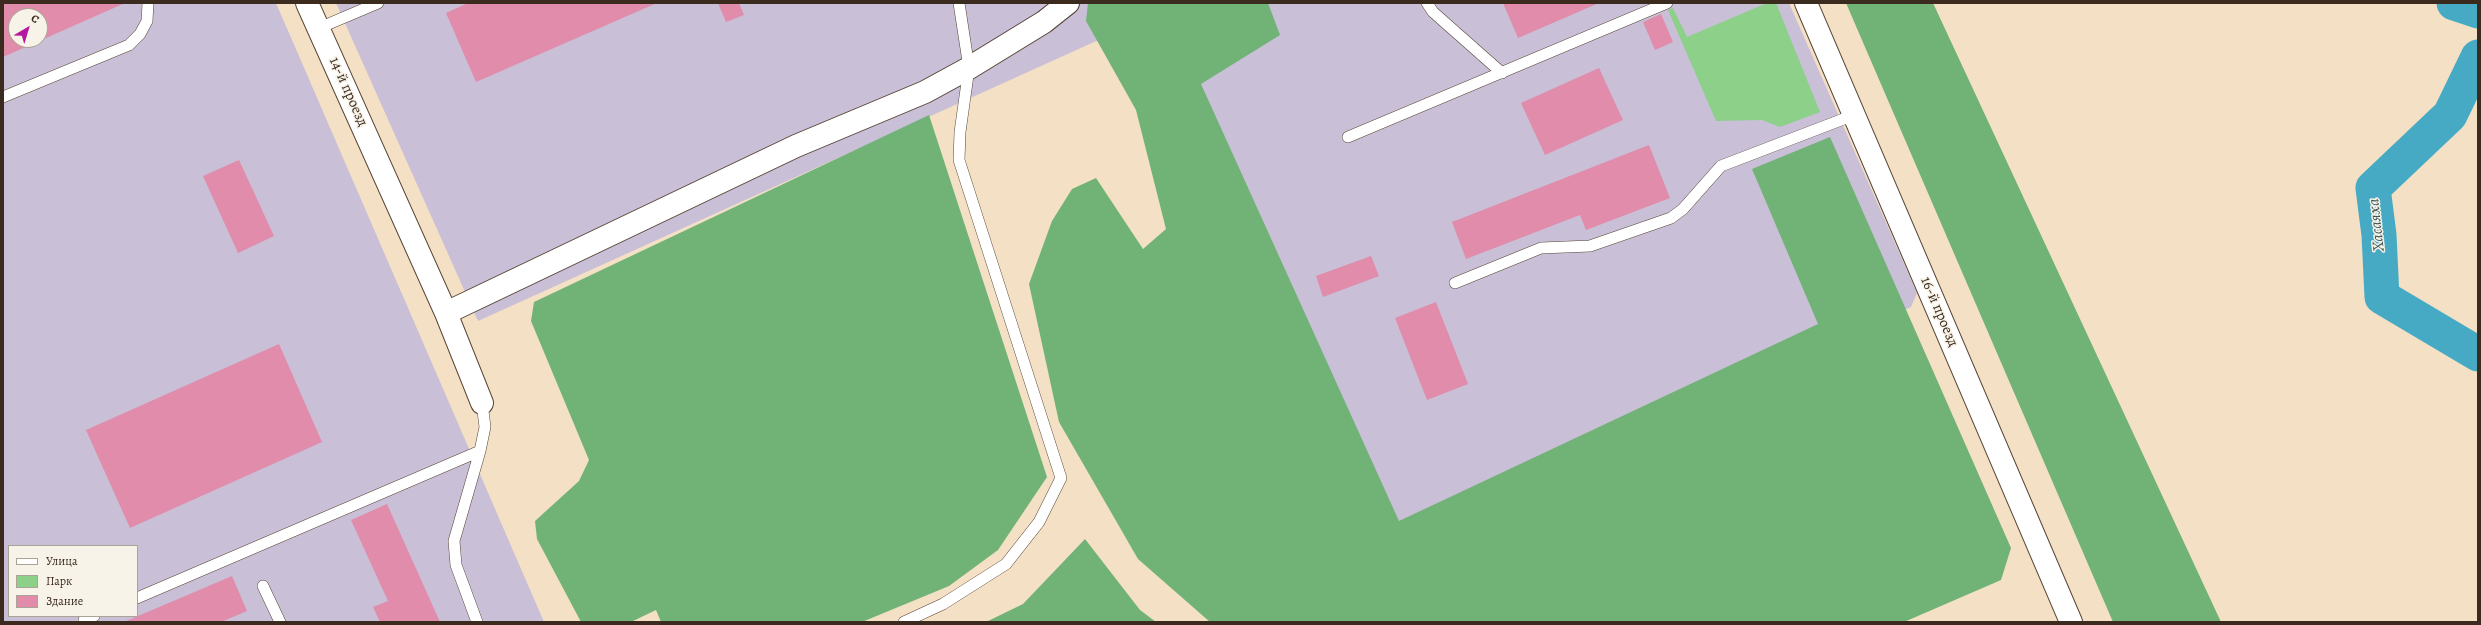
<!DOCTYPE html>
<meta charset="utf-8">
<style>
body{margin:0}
#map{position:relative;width:2481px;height:625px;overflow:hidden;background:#f3e0c5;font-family:Alegreya,serif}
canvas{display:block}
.frame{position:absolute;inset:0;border:4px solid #3b2a1e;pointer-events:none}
.legend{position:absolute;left:8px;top:545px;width:130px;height:72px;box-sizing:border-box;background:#f7f3e8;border:1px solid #aca397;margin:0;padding:5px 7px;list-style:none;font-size:12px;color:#3b2a1e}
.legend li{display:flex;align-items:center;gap:8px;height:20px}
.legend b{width:20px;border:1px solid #aca397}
.north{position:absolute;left:8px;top:8px;width:40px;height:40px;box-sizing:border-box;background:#f7f3e8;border:1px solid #aca397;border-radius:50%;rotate:38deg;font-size:11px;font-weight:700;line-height:16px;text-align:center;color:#3b2a1e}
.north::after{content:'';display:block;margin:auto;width:14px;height:18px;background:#b5179e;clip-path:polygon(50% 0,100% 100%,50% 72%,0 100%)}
</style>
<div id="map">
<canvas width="2481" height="625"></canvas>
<div class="frame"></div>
<ul class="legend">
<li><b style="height:5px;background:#fff"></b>Улица</li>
<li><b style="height:11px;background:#8cd08a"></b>Парк</li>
<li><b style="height:11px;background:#e08caa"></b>Здание</li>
</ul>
<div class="north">С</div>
</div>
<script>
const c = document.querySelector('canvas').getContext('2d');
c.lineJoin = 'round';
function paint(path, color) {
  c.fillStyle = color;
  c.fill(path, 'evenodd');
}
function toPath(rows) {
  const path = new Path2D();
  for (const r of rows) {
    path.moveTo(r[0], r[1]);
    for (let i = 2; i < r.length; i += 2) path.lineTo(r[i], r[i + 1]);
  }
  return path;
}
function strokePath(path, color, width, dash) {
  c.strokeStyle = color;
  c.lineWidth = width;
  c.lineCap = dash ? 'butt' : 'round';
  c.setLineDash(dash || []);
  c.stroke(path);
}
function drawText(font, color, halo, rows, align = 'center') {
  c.font = font + ' Alegreya,serif';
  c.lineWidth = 3;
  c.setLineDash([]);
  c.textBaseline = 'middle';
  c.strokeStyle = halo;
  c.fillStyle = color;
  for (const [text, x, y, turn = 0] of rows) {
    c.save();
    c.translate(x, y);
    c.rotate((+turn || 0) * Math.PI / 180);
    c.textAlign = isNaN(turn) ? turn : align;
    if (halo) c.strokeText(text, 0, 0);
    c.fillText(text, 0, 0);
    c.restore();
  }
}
paint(toPath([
 [3,3,276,3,544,622,3,622],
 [16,16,40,16,40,40,16,40],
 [9,546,137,546,137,616,9,616],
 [336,3,1789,3,1917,293,1911,307,1373,551,1136,23,478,321]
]), '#c9bfd7');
paint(toPath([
 [1767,3,1776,3,1820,112,1780,127,1762,120,1716,121,1668,10,1673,8,1687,37]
]), '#8cd08a');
paint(toPath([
 [1088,3,1268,3,1280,35,1201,84,1399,521,1818,324,1752,169,1830,137,2011,548,2001,580,1904,622,1210,622,1138,559,1059,422,1029,284,1052,221,1072,189,1096,178,1143,249,1166,229,1136,110,1086,21],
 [1846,3,1933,3,2221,622,2113,622],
 [929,115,1047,477,998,550,949,586,862,622,661,622,656,610,631,622,581,622,537,539,535,521,579,481,589,460,531,321,534,302],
 [1085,539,1140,610,1156,622,986,622,1023,604]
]), '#71b276');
strokePath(toPath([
 [2454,3,2478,11],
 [2478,57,2450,115,2373,188,2379,235,2382,297,2478,354]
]), '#46aac5', 35);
paint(toPath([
 [3,3,125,3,3,57],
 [16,16,40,16,40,40,16,40],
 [468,3,657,3,476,82,446,13],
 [718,3,739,3,744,15,726,22],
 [1503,3,1599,3,1518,38],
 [1661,14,1673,42,1655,50,1643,22],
 [1599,68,1623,120,1545,155,1521,103],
 [1649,145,1670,198,1586,230,1580,215,1466,259,1452,222],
 [239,160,274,236,238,253,203,176],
 [1371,256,1379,276,1323,297,1316,276],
 [1436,302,1468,384,1427,400,1395,318],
 [279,344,322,442,130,528,86,430],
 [387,504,440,622,380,622,373,607,388,601,351,520],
 [232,576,247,611,221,622,124,622]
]), '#e08caa');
const lane = toPath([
 [1427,3,1433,12,1502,73],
 [319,28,378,3],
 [3,97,129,45,140,34,147,21,148,3],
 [1348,137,1667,3],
 [1455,283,1541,248,1590,246,1671,218,1683,209,1721,166,1854,115],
 [263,586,280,622],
 [137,598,480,451,485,427,482,403],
 [84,620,94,616],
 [477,622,456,565,454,541,480,451],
 [904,622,943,604,1006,564,1039,522,1061,478,959,160,960,132,969,68,959,3]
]);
const street = toPath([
 [307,3,446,313,796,146,925,92,969,68,1044,22,1068,3],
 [446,313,482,403]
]);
const secondary = toPath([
 [1806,3,2071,622]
]);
strokePath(lane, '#574537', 12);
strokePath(street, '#574537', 24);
strokePath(secondary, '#574537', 24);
strokePath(lane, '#fff', 11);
strokePath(street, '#fff', 22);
strokePath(secondary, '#fff', 22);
drawText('15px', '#3b2a1e', '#f7f3e8', [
 ["14-й проезд",348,92,66],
 ["16-й проезд",1939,312,67]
]);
drawText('italic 16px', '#3f5758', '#f7f3e8', [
 ["Хасаяха",2377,225,-96]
]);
</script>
